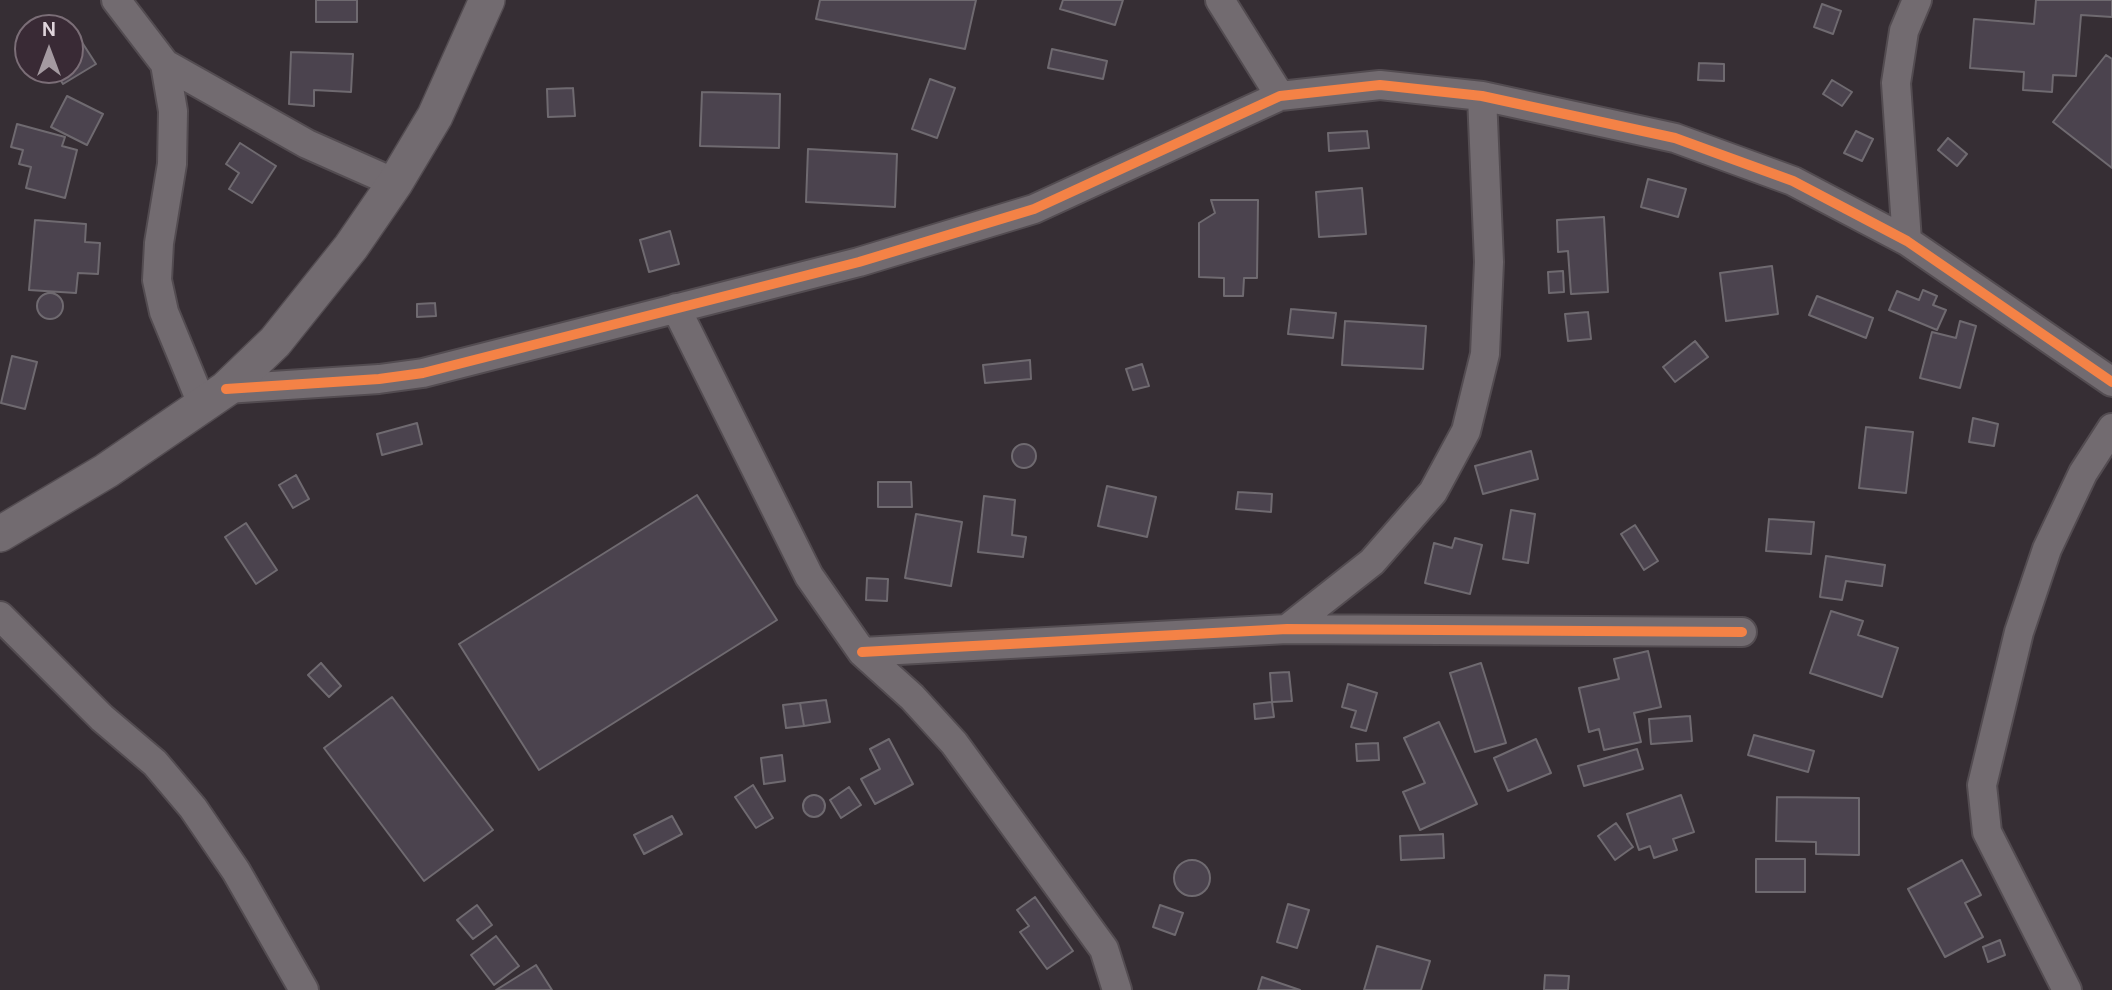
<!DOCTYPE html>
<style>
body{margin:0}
#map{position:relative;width:2112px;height:990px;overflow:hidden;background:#362e34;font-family:"DM Sans",sans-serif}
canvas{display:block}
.north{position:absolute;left:14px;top:14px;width:70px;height:70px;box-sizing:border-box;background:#392a35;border:2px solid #7b6e77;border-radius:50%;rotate:0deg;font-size:19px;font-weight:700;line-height:28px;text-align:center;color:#dfd4db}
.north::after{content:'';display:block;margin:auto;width:24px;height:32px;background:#a49aa1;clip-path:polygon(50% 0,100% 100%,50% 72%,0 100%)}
</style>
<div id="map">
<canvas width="2112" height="990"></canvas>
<div class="north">N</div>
</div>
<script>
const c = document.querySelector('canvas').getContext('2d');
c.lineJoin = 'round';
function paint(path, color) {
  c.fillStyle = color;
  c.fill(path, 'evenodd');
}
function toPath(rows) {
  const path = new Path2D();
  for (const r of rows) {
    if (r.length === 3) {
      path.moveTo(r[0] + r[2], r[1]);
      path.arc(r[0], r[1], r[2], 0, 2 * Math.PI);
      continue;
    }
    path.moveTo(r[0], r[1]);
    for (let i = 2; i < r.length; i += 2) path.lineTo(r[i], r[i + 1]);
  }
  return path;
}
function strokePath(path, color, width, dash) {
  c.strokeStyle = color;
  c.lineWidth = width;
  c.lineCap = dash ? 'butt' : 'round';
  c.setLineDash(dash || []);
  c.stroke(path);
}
const building = toPath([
 [316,0,357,0,357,22,316,22,316,0],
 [820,0,976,0,965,49,816,19,820,0],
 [1063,0,1123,0,1115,25,1060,9,1063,0],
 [2036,0,2112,0,2112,17,2081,15,2076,76,2053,75,2052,92,2023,90,2024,72,1970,68,1974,19,2034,24,2036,0],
 [1822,4,1841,11,1833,34,1814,27,1822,4],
 [76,33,96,64,63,84,54,70,70,70,70,37,76,33],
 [1052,49,1107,61,1103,79,1048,68,1052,49],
 [291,52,353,54,351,92,314,90,314,106,289,104,291,52],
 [2106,55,2112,59,2112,168,2053,122,2106,55],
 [1699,63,1724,64,1724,81,1698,80,1699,63],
 [930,79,955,88,937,138,912,129,930,79],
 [1832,80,1852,92,1842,106,1823,94,1832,80],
 [573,88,575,116,548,117,547,89,573,88],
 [702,92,780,94,779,148,700,146,702,92],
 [67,96,103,114,87,145,51,127,67,96],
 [17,124,65,137,62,146,77,150,65,198,26,188,31,167,19,164,23,150,11,147,17,124],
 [1367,131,1369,148,1329,151,1328,133,1367,131],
 [1856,131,1873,139,1862,161,1844,153,1856,131],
 [1948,138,1967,154,1957,166,1938,150,1948,138],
 [240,143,276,166,252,203,229,189,239,173,226,164,240,143],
 [808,149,897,154,895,207,806,202,808,149],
 [1648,179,1686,189,1678,217,1641,207,1648,179],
 [1362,188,1366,234,1319,237,1316,192,1362,188],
 [1211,200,1258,200,1257,278,1244,278,1243,296,1224,296,1224,278,1199,277,1199,223,1215,213,1211,200],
 [1604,217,1608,292,1571,294,1568,251,1558,252,1557,220,1604,217],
 [35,220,86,224,85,242,100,243,98,274,78,273,76,293,29,290,35,220],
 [670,231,679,264,649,272,640,240,670,231],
 [1772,266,1778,314,1726,321,1720,273,1772,266],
 [1563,271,1564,292,1549,293,1548,272,1563,271],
 [1923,290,1937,296,1933,305,1946,310,1937,330,1889,310,1897,291,1919,300,1923,290],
 [50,306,13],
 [1817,296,1873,318,1866,338,1809,315,1817,296],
 [435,303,436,316,417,317,417,304,435,303],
 [1291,309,1336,313,1333,338,1288,334,1291,309],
 [1588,312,1591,339,1568,341,1565,314,1588,312],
 [1345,321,1426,326,1423,369,1342,365,1345,321],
 [1960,321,1976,326,1960,388,1920,378,1932,332,1956,338,1960,321],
 [1695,341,1708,357,1675,382,1663,367,1695,341],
 [12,356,37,362,25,409,1,403,12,356],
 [1030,360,1031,379,985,383,983,365,1030,360],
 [1142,364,1149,386,1133,390,1126,369,1142,364],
 [1973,418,1998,424,1994,446,1969,442,1973,418],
 [417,423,422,444,382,455,377,434,417,423],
 [1866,427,1913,432,1906,493,1859,488,1866,427],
 [1024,456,12],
 [1531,451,1538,479,1483,494,1475,466,1531,451],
 [296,475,309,499,293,508,279,485,296,475],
 [878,482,911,482,912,507,878,507,878,482],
 [1107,486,1156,497,1147,537,1098,526,1107,486],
 [1238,492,1272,494,1271,512,1236,509,1238,492],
 [697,495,777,620,539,770,459,644,697,495],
 [984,496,1015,500,1012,535,1026,537,1023,557,978,552,984,496],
 [1511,510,1535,514,1528,563,1503,559,1511,510],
 [916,514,962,522,951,586,905,578,916,514],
 [1769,519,1814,522,1811,554,1766,551,1769,519],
 [246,523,277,570,256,584,225,537,246,523],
 [1635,525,1658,561,1644,570,1621,534,1635,525],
 [1455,538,1482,545,1470,594,1425,583,1434,543,1452,548,1455,538],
 [1826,556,1885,565,1882,586,1846,581,1842,600,1820,597,1826,556],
 [867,578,888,579,887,601,866,600,867,578],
 [1831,611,1863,621,1858,635,1898,648,1882,697,1810,673,1831,611],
 [1648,651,1661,707,1634,713,1641,742,1604,750,1599,729,1589,732,1579,688,1619,679,1614,659,1648,651],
 [321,663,341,686,329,697,308,675,321,663],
 [1481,663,1506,743,1475,752,1450,673,1481,663],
 [1289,672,1292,701,1272,702,1270,673,1289,672],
 [1348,684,1377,693,1366,731,1351,727,1356,711,1342,707,1348,684],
 [392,697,493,830,424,881,324,748,392,697],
 [826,700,830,722,804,726,800,703,826,700],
 [1272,702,1274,717,1255,719,1254,704,1272,702],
 [800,703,804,726,786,728,783,705,800,703],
 [1690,716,1692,741,1651,744,1649,719,1690,716],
 [1439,722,1477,804,1420,830,1403,792,1425,783,1404,738,1439,722],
 [1754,735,1814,751,1808,772,1748,755,1754,735],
 [889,739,913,784,875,804,861,779,880,769,870,749,889,739],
 [1536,739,1551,773,1508,791,1494,758,1536,739],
 [1378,743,1379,760,1357,761,1356,744,1378,743],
 [1637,749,1643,769,1584,786,1578,766,1637,749],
 [782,755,785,781,764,784,761,758,782,755],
 [753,785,773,818,756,828,735,797,753,785],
 [849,787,861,805,841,818,830,800,849,787],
 [1681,795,1694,832,1673,839,1677,850,1654,858,1650,846,1639,850,1627,814,1681,795],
 [814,806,11],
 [1777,797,1859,798,1859,855,1816,854,1816,842,1776,841,1777,797],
 [672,816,682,834,644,854,634,835,672,816],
 [1616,823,1633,847,1615,860,1598,836,1616,823],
 [1443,834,1444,858,1401,860,1400,836,1443,834],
 [1756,859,1805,859,1805,892,1756,892,1756,859],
 [1962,860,1981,895,1965,903,1983,937,1945,957,1908,889,1962,860],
 [1192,878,18],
 [1035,897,1073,951,1047,969,1020,932,1029,926,1017,910,1035,897],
 [1288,904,1309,910,1297,948,1277,942,1288,904],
 [477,905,492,925,473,939,457,920,477,905],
 [1160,905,1183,913,1175,935,1153,927,1160,905],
 [496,936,519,966,494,985,471,955,496,936],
 [2000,940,2005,955,1988,962,1983,947,2000,940],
 [1377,946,1430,961,1421,990,1364,990,1377,946],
 [536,965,552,990,496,990,536,965],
 [1545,975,1569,976,1568,990,1544,990,1545,975],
 [1262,977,1300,990,1258,990,1262,977]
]);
paint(building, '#4b434e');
strokePath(building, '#6f6a70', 2);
const minor = toPath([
 [116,0,165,64,307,144,395,183],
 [1220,0,1280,96],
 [165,64,173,111,172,164,159,243,157,280,164,312,202,404],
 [1907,241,1896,83,1904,31,1917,0],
 [676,308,809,576,862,652,912,697,954,743,1104,949,1117,990],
 [226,389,379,379,423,373,859,262,1034,209,1280,96,1380,85,1482,96,1675,138,1793,181,1907,241,2112,382],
 [0,616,102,718,155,763,193,808,236,871,304,990],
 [1287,629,1372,562,1433,492,1466,431,1485,354,1489,262,1482,96],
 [862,652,1287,629,1742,632],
 [2067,990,1987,832,1982,785,2019,632,2047,549,2083,473,2112,428]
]);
const tertiary = toPath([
 [0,534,106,471,226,389,275,342,351,247,395,183,435,116,487,0]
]);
strokePath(minor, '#534c51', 32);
strokePath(tertiary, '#534c51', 38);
strokePath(minor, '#726b70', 28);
strokePath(tertiary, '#726b70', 35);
strokePath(toPath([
 [226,389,379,379,423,373,859,262,1034,209,1280,96,1380,85,1482,96,1675,138,1793,181,1907,241,2112,382],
 [862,652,1287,629,1742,632]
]), '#f48246', 10);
</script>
